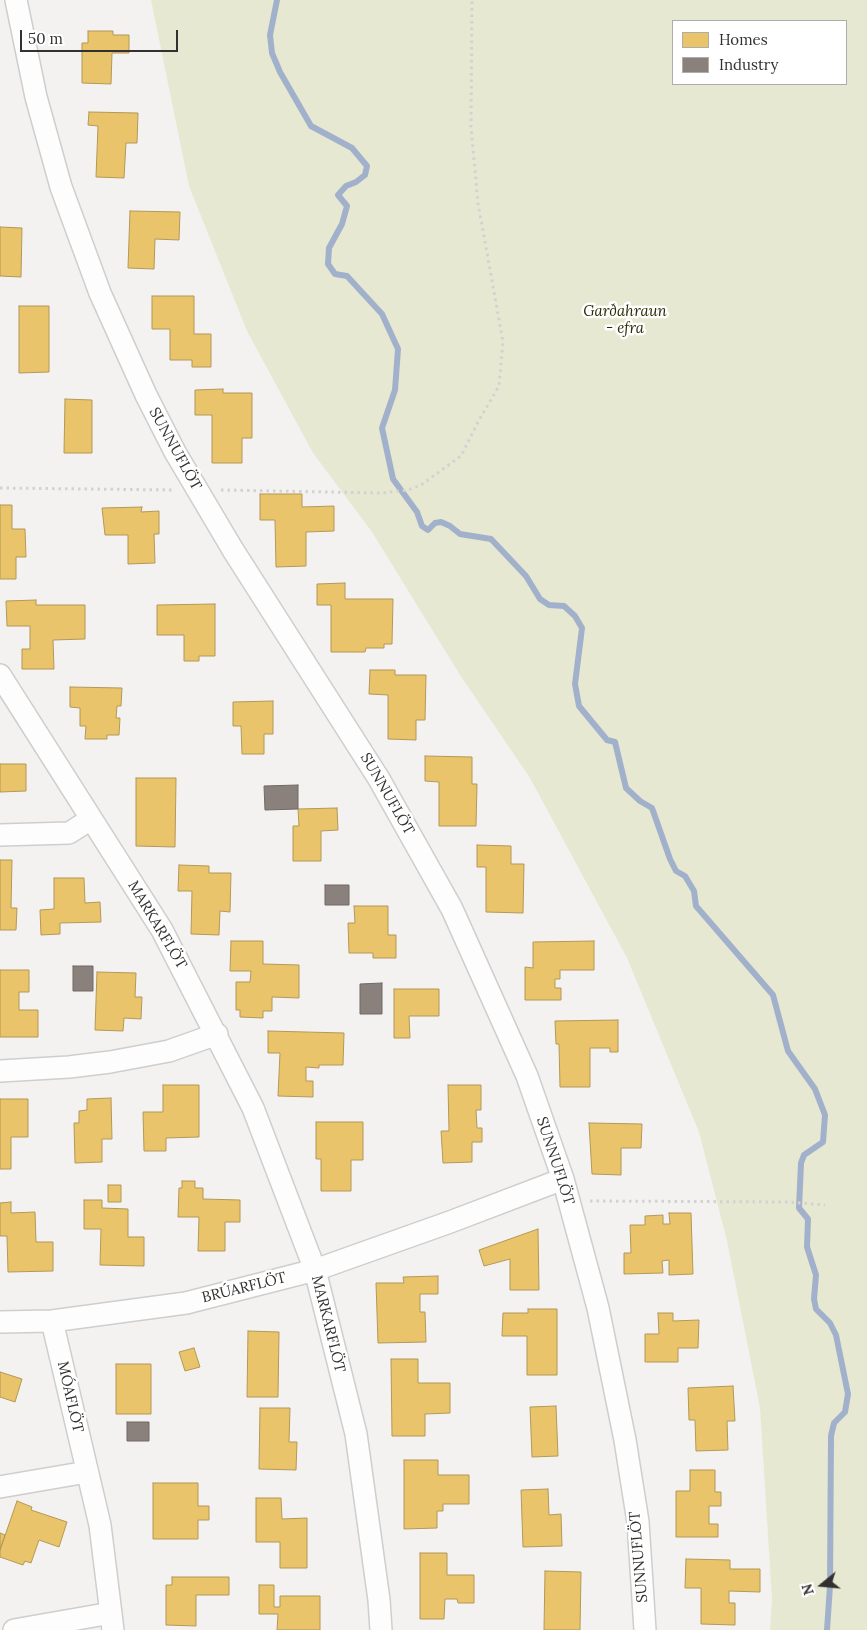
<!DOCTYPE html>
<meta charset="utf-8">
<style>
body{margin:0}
#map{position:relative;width:867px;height:1630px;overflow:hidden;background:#f4f2f0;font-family:Lora,serif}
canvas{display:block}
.legend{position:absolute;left:672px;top:20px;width:175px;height:65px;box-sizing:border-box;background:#fff;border:1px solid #adadac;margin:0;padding:6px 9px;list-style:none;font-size:15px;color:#323130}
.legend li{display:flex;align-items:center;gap:10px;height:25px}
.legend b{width:25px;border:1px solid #adadac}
.north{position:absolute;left:797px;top:1560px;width:50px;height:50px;-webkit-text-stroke:4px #fff;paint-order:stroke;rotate:253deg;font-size:14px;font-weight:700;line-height:20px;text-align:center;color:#323130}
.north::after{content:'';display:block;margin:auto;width:18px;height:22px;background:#323130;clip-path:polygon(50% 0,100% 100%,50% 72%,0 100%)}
.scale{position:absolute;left:20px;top:30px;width:158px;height:22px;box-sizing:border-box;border:2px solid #323130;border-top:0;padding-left:6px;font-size:15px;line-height:18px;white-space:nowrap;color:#323130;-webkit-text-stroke:4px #fff;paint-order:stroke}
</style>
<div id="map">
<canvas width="867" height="1630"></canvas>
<ul class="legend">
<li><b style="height:14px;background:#e9c46a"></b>Homes</li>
<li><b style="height:14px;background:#8a817c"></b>Industry</li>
</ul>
<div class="north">N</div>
<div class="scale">50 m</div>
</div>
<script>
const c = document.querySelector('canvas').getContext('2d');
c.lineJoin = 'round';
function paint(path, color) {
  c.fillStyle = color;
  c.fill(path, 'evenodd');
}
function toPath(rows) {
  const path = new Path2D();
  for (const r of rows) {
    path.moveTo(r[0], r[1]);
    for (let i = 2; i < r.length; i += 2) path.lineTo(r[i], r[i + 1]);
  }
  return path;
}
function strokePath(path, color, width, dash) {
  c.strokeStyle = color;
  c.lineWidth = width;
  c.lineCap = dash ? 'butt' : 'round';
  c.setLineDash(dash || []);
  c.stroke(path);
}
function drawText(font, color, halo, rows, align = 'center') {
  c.font = font + ' Lora,serif';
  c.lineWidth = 5;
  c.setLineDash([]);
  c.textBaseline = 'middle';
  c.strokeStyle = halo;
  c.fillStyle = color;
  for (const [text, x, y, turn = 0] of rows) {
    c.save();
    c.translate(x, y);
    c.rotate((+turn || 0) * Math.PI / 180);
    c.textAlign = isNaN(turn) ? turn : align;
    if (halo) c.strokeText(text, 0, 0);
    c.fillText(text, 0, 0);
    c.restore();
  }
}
paint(toPath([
 [151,0,867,0,867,1630,770,1630,772,1599,760,1408,727,1241,699,1132,627,958,530,778,460,675,372,532,313,453,247,331,189,186],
 [846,21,846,84,673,84,673,21]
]), '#e7e8d1');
const homes = toPath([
 [88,31,113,31,113,35,129,35,129,53,112,53,111,84,82,83,82,43,88,43,88,31],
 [89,112,138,113,137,143,126,143,124,178,96,177,98,126,88,125,89,112],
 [130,211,180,212,179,240,155,239,154,269,128,268,130,211],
 [0,227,22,228,21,277,0,276,0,227],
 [152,296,194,296,194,334,211,334,211,367,192,367,192,360,170,360,170,329,152,329,152,296],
 [19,306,49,306,49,372,19,373,19,306],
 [223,389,223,393,252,393,252,438,242,438,242,463,212,463,212,415,195,415,195,390,223,389],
 [65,399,92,400,92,453,64,453,65,399],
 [260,494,302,494,302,507,334,506,334,531,306,532,306,566,276,567,275,520,260,520,260,494],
 [0,505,12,505,12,529,25,529,26,557,16,557,16,579,0,579,0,505],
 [142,507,141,512,159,511,159,534,154,534,155,563,128,564,128,535,105,535,102,508,142,507],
 [345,583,345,599,393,599,392,644,384,644,384,648,366,648,365,652,331,652,331,605,317,605,317,584,345,583],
 [36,600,36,605,85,605,85,639,53,640,54,669,22,669,22,649,30,649,30,626,7,626,6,601,36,600],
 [215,604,215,656,199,656,199,661,184,661,184,635,157,635,157,605,215,604],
 [370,670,395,670,395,675,426,675,425,720,416,720,416,740,388,739,388,695,369,694,370,670],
 [70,687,122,688,121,706,117,706,116,718,120,718,119,735,107,735,107,739,85,739,86,726,80,726,80,708,70,707,70,687],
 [273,701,273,734,264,734,264,754,242,754,241,726,233,726,233,702,273,701],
 [425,756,472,757,472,784,477,784,476,826,439,826,439,782,425,781,425,756],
 [0,764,26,764,26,791,0,792,0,764],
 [136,778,176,778,175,847,136,846,136,778],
 [337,808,338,830,321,831,321,861,293,861,293,826,299,826,298,809,337,808],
 [477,845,511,846,511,864,524,864,523,913,486,912,486,867,477,867,477,845],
 [0,860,12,860,11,908,17,908,16,930,0,930,0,860],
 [179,865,209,866,209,873,231,873,230,912,220,911,219,935,191,934,192,891,178,891,179,865],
 [54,878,84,878,85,903,100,902,101,922,60,923,60,934,41,935,40,910,54,909,54,878],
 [354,906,388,906,388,935,396,935,396,958,373,958,373,953,349,953,348,923,355,923,354,906],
 [231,941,263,941,263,964,299,965,299,998,272,997,272,1011,263,1011,263,1018,240,1017,240,1010,236,1010,236,982,250,982,251,971,230,971,231,941],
 [594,941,594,970,560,970,560,979,555,979,555,988,561,988,561,1000,525,1000,525,967,533,968,533,942,594,941],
 [0,970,29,970,29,992,19,992,19,1010,38,1010,38,1037,0,1037,0,970],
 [97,972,136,973,135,997,142,997,141,1019,124,1018,123,1031,95,1030,97,972],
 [394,989,439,989,439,1016,409,1016,410,1038,394,1038,394,989],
 [618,1020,618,1052,610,1052,610,1048,590,1048,590,1087,560,1087,559,1044,556,1044,555,1021,618,1020],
 [268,1031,344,1033,343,1065,319,1065,319,1068,306,1067,306,1081,313,1081,313,1097,278,1096,280,1053,268,1053,268,1031],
 [163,1085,199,1085,199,1137,166,1138,166,1151,144,1151,143,1112,163,1112,163,1085],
 [448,1085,481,1085,481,1110,476,1110,477,1128,482,1128,482,1142,472,1142,472,1162,443,1163,441,1131,449,1131,448,1085],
 [111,1098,112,1139,102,1139,102,1162,75,1163,74,1123,79,1123,79,1111,87,1110,87,1099,111,1098],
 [0,1099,28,1099,28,1137,11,1137,11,1169,0,1169,0,1099],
 [316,1122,363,1122,363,1160,351,1160,351,1191,321,1191,321,1159,316,1159,316,1122],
 [589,1123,642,1124,641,1148,621,1148,621,1175,592,1174,589,1123],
 [182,1181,195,1181,195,1188,203,1188,203,1199,240,1200,240,1222,225,1222,225,1251,198,1251,199,1217,178,1217,179,1188,182,1188,182,1181],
 [108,1185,121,1185,121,1202,108,1202,108,1185],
 [84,1200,102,1200,102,1208,128,1209,128,1237,144,1237,144,1266,100,1265,101,1229,84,1229,84,1200],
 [11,1202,11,1213,35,1212,36,1242,53,1242,53,1271,8,1272,7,1236,0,1236,0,1203,11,1202],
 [669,1213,691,1213,693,1274,669,1275,669,1260,662,1261,663,1273,624,1274,624,1253,631,1253,630,1225,645,1225,645,1216,663,1215,663,1224,670,1224,669,1213],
 [538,1229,539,1290,510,1290,510,1259,484,1266,479,1250,538,1229],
 [438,1276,438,1294,420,1294,420,1312,425,1312,426,1342,378,1343,376,1283,404,1283,403,1277,438,1276],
 [528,1309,557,1309,557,1375,527,1375,527,1336,502,1336,503,1313,528,1313,528,1309],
 [658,1313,673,1313,673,1321,699,1320,698,1348,678,1348,678,1362,645,1362,645,1334,659,1334,658,1313],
 [248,1331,279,1332,278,1397,247,1397,248,1331],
 [194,1348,200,1367,185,1371,179,1352,194,1348],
 [391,1359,418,1359,418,1383,450,1383,450,1413,425,1414,425,1436,392,1436,391,1359],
 [116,1364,151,1364,151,1414,116,1414,116,1364],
 [0,1372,22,1379,15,1402,0,1397,0,1372],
 [733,1386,735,1421,727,1421,728,1450,696,1451,695,1420,689,1420,688,1388,733,1386],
 [556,1406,558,1456,532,1457,530,1407,556,1406],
 [260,1408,290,1408,289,1442,297,1442,296,1470,259,1469,260,1408],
 [404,1460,438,1460,438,1475,469,1475,469,1504,443,1504,443,1511,437,1511,437,1528,404,1529,404,1460],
 [690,1470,715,1470,715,1492,721,1492,721,1506,709,1506,709,1524,718,1524,718,1537,676,1537,676,1491,690,1491,690,1470],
 [153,1483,198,1483,198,1506,209,1506,209,1520,198,1520,198,1539,153,1539,153,1483],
 [548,1489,549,1515,561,1514,562,1546,523,1547,521,1490,548,1489],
 [256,1498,281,1498,282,1519,307,1518,307,1568,280,1568,280,1542,256,1542,256,1498],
 [17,1501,32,1507,31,1510,67,1522,59,1547,39,1540,31,1563,25,1561,23,1565,0,1557,0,1550,17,1501],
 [0,1533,5,1535,0,1550,0,1533],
 [420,1553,447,1553,447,1575,474,1575,474,1603,458,1603,457,1599,445,1599,444,1619,420,1619,420,1553],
 [686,1559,730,1560,730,1569,760,1569,760,1592,729,1591,729,1603,735,1603,735,1625,701,1624,701,1588,685,1588,686,1559],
 [545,1571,581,1572,580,1630,544,1630,545,1571],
 [172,1577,229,1577,229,1595,196,1595,196,1626,166,1625,166,1585,172,1585,172,1577],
 [259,1585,274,1585,274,1607,280,1607,280,1596,320,1596,320,1630,277,1630,278,1614,259,1614,259,1585]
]);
paint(homes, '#e9c46a');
strokePath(homes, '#b29859', 1);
const industry = toPath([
 [298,785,298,809,265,810,264,786,298,785],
 [325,885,349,885,349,905,325,905,325,885],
 [73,966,93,966,93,991,73,991,73,966],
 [382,983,382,1014,360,1014,360,984,382,983],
 [127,1422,149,1422,149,1441,127,1441,127,1422]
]);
paint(industry, '#8a817c');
strokePath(industry, '#706965', 1);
strokePath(toPath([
 [277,0,270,35,272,53,280,72,311,126,352,148,367,166,365,175,356,182,346,186,338,195,347,206,342,224,329,248,328,264,335,274,347,276,382,314,398,349,395,390,382,428,393,479,417,512,422,526,428,530,435,523,441,522,450,526,460,534,491,539,526,576,540,599,549,605,564,606,575,616,582,628,575,684,579,706,607,740,615,742,626,788,640,801,652,808,670,859,676,871,685,876,694,891,696,906,773,995,788,1051,815,1089,825,1115,823,1142,804,1155,801,1163,799,1208,808,1219,807,1247,816,1275,814,1299,816,1309,830,1323,836,1335,848,1394,845,1412,834,1423,831,1436,830,1586,827,1630]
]), '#a2b1cb', 6);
const minor = toPath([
 [16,0,36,97,61,187,100,293,146,395,175,452,233,550,379,779,452,909,527,1076,563,1179,598,1308,625,1440,638,1522,645,1630],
 [0,675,162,930,253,1108,315,1270,356,1434,379,1600,381,1630],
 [0,835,69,833,91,819],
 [0,1071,69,1067,110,1062,169,1051,217,1034],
 [52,1321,100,1525,113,1630],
 [0,1322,52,1321,186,1303,315,1270,450,1222,563,1179],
 [0,1487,87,1472],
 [14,1630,111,1613]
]);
strokePath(minor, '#cfcecd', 24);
strokePath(toPath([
 [0,488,174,490],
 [221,490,381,493,408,490,421,485,461,456,479,420,499,386,503,342,478,203,471,127,472,0],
 [590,1201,788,1202,825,1205]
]), '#d3d2d2', 3, [2.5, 4]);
strokePath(minor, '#fdfdfd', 21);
drawText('italic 15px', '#2c2c06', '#fff', [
 ["Garðahraun",625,312],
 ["- efra",625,329]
]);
drawText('15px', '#323130', '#fff', [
 ["SUNNUFLÖT",175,449,61],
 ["SUNNUFLÖT",387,794,60],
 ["MARKARFLÖT",157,925,59],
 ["SUNNUFLÖT",555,1161,72],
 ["BRÚARFLÖT",244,1288,-14],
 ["MARKARFLÖT",328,1324,76],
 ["MÓAFLÖT",70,1397,77],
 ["SUNNUFLÖT",639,1557,-95]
]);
</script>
